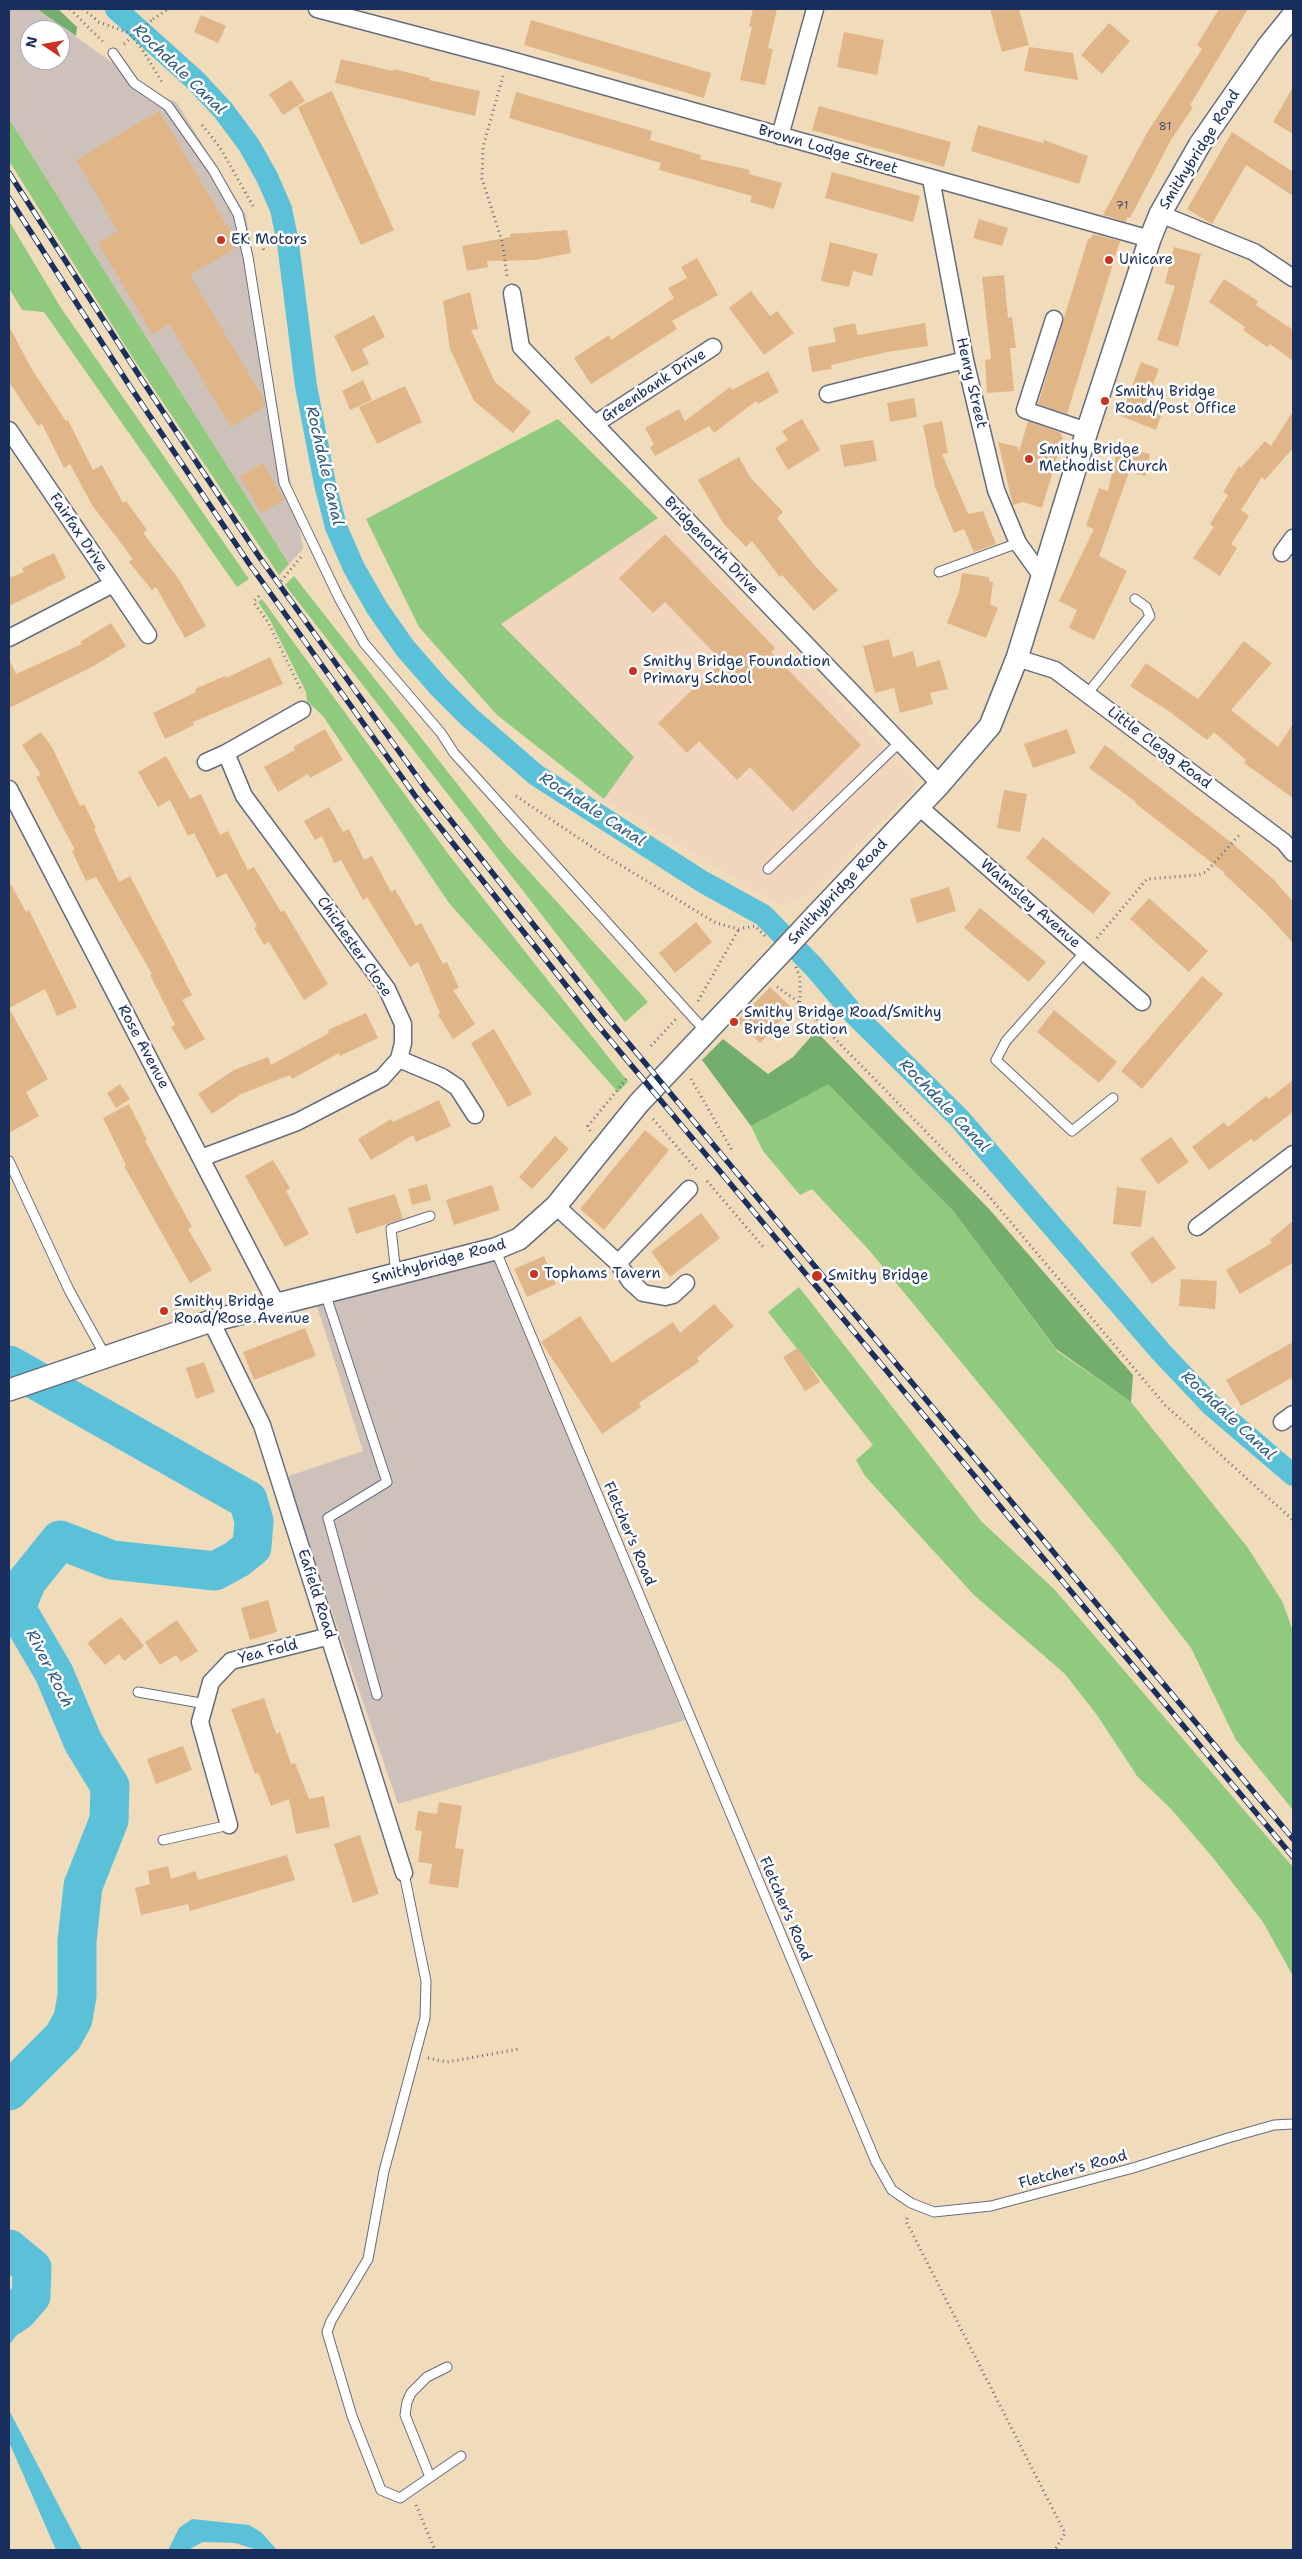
<!DOCTYPE html>
<style>
body{margin:0}
#map{position:relative;width:1302px;height:2559px;overflow:hidden;background:#f0dcbb;font-family:"Shantell Sans",sans-serif}
canvas{display:block}
.frame{position:absolute;inset:0;border:10px solid #1b2f5e;pointer-events:none}
.north{position:absolute;left:20px;top:20px;width:50px;height:50px;box-sizing:border-box;background:#fff;border:1px solid #a4acbf;border-radius:50%;rotate:282deg;font-size:14px;font-weight:700;line-height:20px;text-align:center;color:#1b2f5e}
.north::after{content:'';display:block;margin:auto;width:18px;height:22px;background:#c8321e;clip-path:polygon(50% 0,100% 100%,50% 72%,0 100%)}
</style>
<div id="map">
<canvas width="1302" height="2559"></canvas>
<div class="frame"></div>
<div class="north">N</div>
</div>
<script>
const c = document.querySelector('canvas').getContext('2d');
c.lineJoin = 'round';
function paint(path, color) {
  c.fillStyle = color;
  c.fill(path, 'evenodd');
}
function toPath(rows) {
  const path = new Path2D();
  for (const r of rows) {
    path.moveTo(r[0], r[1]);
    for (let i = 2; i < r.length; i += 2) path.lineTo(r[i], r[i + 1]);
  }
  return path;
}
function strokePath(path, color, width, dash) {
  c.strokeStyle = color;
  c.lineWidth = width;
  c.lineCap = dash ? 'butt' : 'round';
  c.setLineDash(dash || []);
  c.stroke(path);
}
function drawText(font, color, halo, rows, align = 'center') {
  c.font = font + ' "Shantell Sans",sans-serif';
  c.lineWidth = 5;
  c.setLineDash([]);
  c.textBaseline = 'middle';
  c.strokeStyle = halo;
  c.fillStyle = color;
  for (const [text, x, y, turn = 0] of rows) {
    c.save();
    c.translate(x, y);
    c.rotate((+turn || 0) * Math.PI / 180);
    c.textAlign = isNaN(turn) ? turn : align;
    if (halo) c.strokeText(text, 0, 0);
    c.fillText(text, 0, 0);
    c.restore();
  }
}
paint(toPath([
 [558,419,719,578,918,785,807,895,781,906,604,799,497,715,419,627,366,519]
]), '#f1d5bd');
paint(toPath([
 [9,9,37,9,149,89,177,103,246,215,264,333,303,549,289,564,9,119],
 [30,30,60,30,60,60,30,60],
 [493,1256,685,1720,398,1804,286,1477,363,1451,316,1303]
]), '#cec1ba');
paint(toPath([
 [9,119,289,564,279,575,133,358,9,161],
 [9,221,61,308,249,579,237,587,44,312,22,310,9,288],
 [558,419,658,518,501,624,634,757,604,799,497,715,419,627,366,519],
 [294,576,506,846,648,1002,625,1022,285,585],
 [262,599,449,855,628,1082,618,1092,449,903,323,716,307,701,306,692,270,620,258,602],
 [828,1083,954,1212,1057,1351,1131,1402,1248,1548,1282,1601,1293,1631,1293,1810,1236,1740,1191,1648,1114,1548,869,1250,812,1189,800,1195,763,1151,751,1126],
 [799,1287,981,1521,1055,1590,1293,1867,1293,1976,1263,1922,1214,1859,1172,1810,1137,1776,1097,1715,1065,1674,974,1595,865,1476,856,1460,873,1445,768,1312]
]), '#90ca7e');
paint(toPath([
 [37,9,58,9,77,27,76,36],
 [816,1031,990,1210,1133,1375,1131,1402,1056,1349,954,1212,828,1084,751,1126,702,1060,723,1039,768,1074,793,1057]
]), '#74ae6d');
paint(toPath([
 [9,2320,26,2323,9,2345],
 [9,2410,82,2550,56,2550,9,2442],
 [192,2519,249,2525,261,2532,277,2550,257,2550,235,2543,203,2542,188,2550,168,2550,179,2528]
]), '#5bc1d9');
strokePath(toPath([
 [116,9,196,81,223,110,249,145,267,177,281,209,288,243,306,386,325,484,336,527,354,568,377,608,405,648,439,687,469,717,536,775,703,882,763,915,814,967,853,1013,959,1118,1161,1352,1212,1406,1293,1475]
]), '#5bc1d9', 22);
strokePath(toPath([
 [9,1365,248,1500,254,1521,252,1547,237,1559,215,1571,112,1560,60,1540,27,1581,16,1608,54,1673,83,1742,110,1786,109,1820,83,1886,77,1941,77,1996,73,2019,63,2037,9,2091],
 [9,2249,32,2268,31,2296,18,2311,9,2317]
]), '#5bc1d9', 39);
paint(toPath([
 [753,9,777,9,768,48,773,49,765,85,740,80,752,27,749,26],
 [990,9,1019,9,1029,45,1002,52],
 [1219,9,1248,9,1190,105,1193,107,1171,140,1130,218,1127,217,1126,222,1103,215,1148,131,1202,49,1197,45],
 [201,15,226,26,218,43,194,32],
 [531,20,711,73,704,98,524,45],
 [1109,23,1130,41,1102,74,1081,55],
 [844,32,884,40,877,75,837,67],
 [1029,47,1073,53,1078,80,1024,71],
 [341,59,393,71,394,69,430,78,429,80,480,91,475,116,335,83],
 [291,80,305,101,283,115,269,94],
 [1293,87,1293,134,1273,122],
 [332,91,394,230,361,245,298,107],
 [516,92,652,131,650,140,701,155,700,159,750,170,749,174,782,183,774,209,750,202,752,196,659,170,661,163,509,118],
 [819,106,951,142,944,167,812,130],
 [159,111,239,246,190,275,265,401,265,406,231,427,169,324,152,334,98,243,118,231,76,160],
 [978,125,1043,143,1044,140,1088,156,1079,184,971,151],
 [1232,132,1293,172,1293,196,1246,165,1212,224,1187,209],
 [832,172,920,196,913,222,825,198],
 [979,219,1008,228,1002,246,973,238],
 [567,230,571,253,535,260,487,261,488,267,467,271,462,246,510,237,510,234],
 [1093,234,1120,241,1067,414,1038,404,1088,239,1090,239],
 [830,242,878,254,872,276,853,271,849,287,821,281],
 [1174,247,1201,254,1178,347,1157,340,1175,286,1165,283],
 [697,258,718,295,672,321,677,329,591,384,574,358,609,335,611,340,674,298,668,288,687,278,681,267],
 [1004,275,1008,318,1012,317,1016,348,1010,348,1014,391,987,393,985,360,991,359,982,277],
 [1224,279,1258,301,1256,305,1293,330,1293,361,1270,344,1267,347,1243,330,1245,327,1209,302],
 [751,291,770,316,777,311,794,333,764,355,729,308],
 [470,292,478,329,471,330,495,382,531,412,513,433,474,401,450,349,443,301],
 [374,315,385,337,362,349,369,364,352,372,334,336],
 [855,323,858,335,925,323,928,346,887,352,831,365,832,369,812,372,808,347,836,342,833,328],
 [9,326,31,368,66,421,68,420,93,470,102,465,123,503,126,501,147,530,143,533,178,578,206,626,185,638,156,587,152,590,129,562,133,559,92,505,70,464,64,468,42,424,38,426,9,382],
 [1141,362,1159,369,1145,404,1163,411,1156,430,1121,416],
 [768,371,779,392,758,404,756,401,714,433,709,426,655,456,650,448,654,444,645,428,679,409,685,421,730,387,732,390],
 [363,380,372,400,350,410,342,391],
 [405,386,422,422,377,444,359,407],
 [914,398,917,417,890,422,887,403],
 [1293,411,1293,448,1265,480,1262,477,1241,510,1249,516,1231,544,1237,548,1220,576,1193,558,1214,527,1210,524,1228,495,1223,492,1239,466,1241,468,1265,441,1271,446],
 [802,419,820,450,788,470,775,448,788,440,782,431],
 [942,421,948,453,942,454,968,514,983,511,996,544,974,552,964,529,954,533,935,487,923,425],
 [1028,421,1061,433,1061,436,1063,437,1042,508,1023,502,1013,505,998,442,1018,447,1019,452],
 [873,440,877,461,844,467,840,445],
 [1118,447,1150,454,1146,476,1129,472,1099,556,1127,571,1094,640,1069,628,1077,610,1059,601,1094,529,1086,526,1099,488,1108,491],
 [739,457,750,477,783,512,777,518,815,566,838,590,814,611,782,575,780,577,752,541,746,547,723,523,698,480],
 [263,463,284,500,261,513,240,476],
 [665,534,775,648,771,652,861,745,793,812,750,767,737,780,699,741,687,753,658,723,722,661,665,602,653,613,619,578],
 [54,553,66,578,9,606,9,578,24,572,22,568],
 [962,573,989,577,989,581,993,582,990,604,998,608,986,638,947,623,959,592],
 [111,623,126,646,92,667,9,708,9,659,16,674,82,644,80,642],
 [889,639,893,657,913,651,917,667,940,660,948,689,930,693,933,704,900,713,894,688,875,693,863,646],
 [1244,641,1272,663,1231,710,1278,747,1293,724,1293,798,1244,763,1246,760,1214,732,1207,740,1170,712,1130,686,1146,663,1198,699],
 [270,657,283,684,193,722,194,725,165,739,153,713,196,692,195,689,225,676,226,678],
 [325,729,343,760,310,778,308,774,278,792,264,767,295,750,293,747],
 [1067,729,1076,753,1033,768,1024,744],
 [41,732,52,747,80,806,84,804,96,828,94,829,119,882,130,876,192,995,182,1000,205,1039,185,1050,171,1027,175,1025,150,975,152,974,96,877,86,881,72,851,75,850,36,777,41,775,22,745],
 [1105,745,1232,843,1274,880,1293,902,1293,943,1265,912,1224,874,1225,873,1135,803,1136,802,1089,768],
 [166,756,190,799,201,794,220,835,228,831,248,870,254,867,281,912,284,910,328,984,304,1000,269,942,264,945,254,928,257,926,226,873,217,878,194,833,188,836,170,800,158,807,138,772],
 [1004,790,1027,794,1020,832,997,828],
 [329,807,343,832,349,829,364,860,372,856,391,892,395,889,416,926,421,923,443,964,447,962,459,988,453,990,475,1024,453,1039,438,1015,440,1013,418,962,410,967,367,897,363,900,341,860,334,863,322,836,315,840,304,821],
 [1043,837,1111,893,1093,914,1026,858],
 [9,881,26,912,29,910,77,1007,57,1016,45,989,9,1008,48,1079,26,1092,39,1116,9,1133],
 [949,887,956,911,917,923,910,899],
 [1149,898,1208,951,1189,972,1130,919],
 [980,908,1046,962,1029,982,964,928],
 [696,922,712,942,675,973,659,953],
 [1202,976,1223,994,1142,1089,1121,1071],
 [770,987,792,1008,760,1043,737,1021],
 [1054,1010,1117,1062,1099,1083,1037,1032],
 [366,1013,378,1038,340,1056,339,1053,292,1079,290,1075,241,1094,212,1114,198,1094,234,1070,268,1057,271,1065,329,1033,328,1030],
 [494,1029,532,1094,508,1107,471,1043],
 [1293,1080,1293,1112,1254,1142,1251,1139,1209,1170,1192,1147,1224,1122,1228,1127,1266,1096,1269,1099],
 [120,1084,130,1099,116,1108,107,1093],
 [439,1100,451,1126,416,1142,413,1135,371,1160,358,1139,391,1119,393,1122],
 [129,1104,147,1140,145,1141,192,1227,188,1229,212,1270,190,1283,124,1166,126,1165,103,1118],
 [645,1130,669,1150,604,1230,580,1209],
 [555,1136,569,1149,532,1189,519,1177],
 [1171,1137,1189,1162,1158,1184,1140,1159],
 [273,1160,290,1188,286,1191,309,1234,285,1247,245,1176],
 [427,1184,431,1200,412,1205,408,1189],
 [492,1185,500,1210,454,1225,446,1200],
 [1117,1187,1146,1191,1141,1227,1113,1224],
 [395,1194,403,1219,356,1234,348,1208],
 [701,1213,720,1238,670,1277,651,1252],
 [1293,1221,1293,1263,1240,1294,1226,1270,1272,1243,1270,1240],
 [1153,1236,1176,1268,1152,1284,1130,1253],
 [544,1256,556,1284,527,1297,514,1269],
 [1181,1279,1217,1281,1215,1309,1179,1306],
 [714,1304,734,1326,697,1358,699,1362,639,1403,641,1407,602,1434,541,1342,580,1316,612,1363,673,1322,680,1333],
 [305,1328,316,1356,254,1380,243,1352],
 [1293,1342,1293,1377,1241,1406,1226,1380],
 [798,1348,820,1382,805,1391,783,1357],
 [204,1362,215,1392,196,1399,186,1368],
 [268,1600,277,1632,250,1640,241,1608],
 [121,1617,144,1646,124,1661,119,1654,105,1665,87,1643],
 [177,1620,198,1651,181,1662,176,1655,160,1665,145,1642],
 [264,1698,276,1734,280,1732,291,1764,295,1763,309,1799,324,1796,330,1827,296,1834,289,1799,271,1806,258,1772,255,1774,231,1709],
 [183,1746,192,1770,156,1784,147,1759],
 [439,1802,462,1806,455,1848,464,1849,458,1888,429,1884,432,1864,418,1862,422,1831,415,1830,418,1811,437,1814],
 [360,1835,379,1894,353,1903,334,1844],
 [287,1855,295,1880,190,1911,188,1904,141,1915,135,1888,150,1884,148,1871,168,1866,171,1879,195,1871,198,1880]
]), '#e0b689');
const service = toPath([
 [113,53,134,83,168,106,213,170,238,214,248,257,284,483,339,598,364,643,441,733,454,753,706,1032],
 [939,572,1018,543],
 [1087,694,1150,616,1146,607,1135,599],
 [768,869,899,743],
 [1085,952,1006,1041,996,1060,1072,1131,1113,1098],
 [9,1161,69,1290,106,1357],
 [495,1249,876,2162,892,2190,911,2203,934,2212,991,2206,1133,2168,1228,2138,1274,2125,1293,2124],
 [396,1274,391,1229,430,1216],
 [325,1293,387,1482,328,1518,377,1695],
 [138,1692,206,1704],
 [163,1840,229,1825],
 [404,1873,426,1981,425,2018,384,2171,368,2259,331,2321,327,2332,352,2416,381,2490,400,2498,461,2456],
 [430,2477,405,2415,407,2402,411,2393,427,2377,447,2367]
]);
const minor = toPath([
 [317,9,507,59,1150,239],
 [780,136,815,9],
 [931,179,965,360,996,490,1018,543,1041,575],
 [1160,214,1254,252,1293,278],
 [512,293,521,347,940,784],
 [1054,319,1025,410,1087,431],
 [828,394,965,360],
 [595,424,713,347],
 [9,430,148,635],
 [1282,553,1293,538],
 [9,638,113,584],
 [1017,658,1055,670,1284,842,1293,853],
 [206,762,226,753],
 [9,789,277,1305],
 [918,806,1142,1002],
 [399,1059,442,1077,457,1087,475,1115],
 [201,1158,297,1122,382,1078,399,1059,403,1043,403,1024,387,989,244,796,226,753,302,710],
 [556,1206,618,1263,630,1281,643,1293,665,1297,673,1295,686,1283],
 [1197,1227,1293,1154],
 [618,1263,689,1189],
 [211,1321,262,1425,404,1873],
 [1282,1422,1293,1414],
 [229,1825,200,1722,211,1682,231,1661,330,1636]
]);
const tertiary = toPath([
 [817,914,940,784,990,726,1017,658,1087,431,1150,239,1160,214,1200,144,1268,46,1293,15],
 [9,1390,211,1321,495,1249,519,1239,556,1206,639,1103,779,955]
]);
strokePath(service, '#666c7f', 11);
strokePath(minor, '#666c7f', 19);
strokePath(tertiary, '#666c7f', 24);
strokePath(toPath([
 [70,9,103,42],
 [83,9,99,22,129,33,142,49,162,82],
 [153,19,168,9],
 [503,76,483,147,482,179,502,241,507,276],
 [202,125,219,146,253,206],
 [260,234,264,252],
 [281,581,302,556],
 [259,596,254,601,255,604,268,622,302,692],
 [516,796,604,855,716,923,739,929,755,926,767,938],
 [1097,938,1147,879,1198,875,1206,872,1241,833],
 [796,967,800,978,800,1003,987,1194,1165,1405,1293,1520],
 [777,987,800,1003],
 [698,1001,739,929],
 [651,1046,676,1019],
 [691,1079,733,1152],
 [653,1119,698,1171],
 [590,1131,588,1126,628,1077],
 [707,1181,765,1249],
 [428,2058,447,2062,519,2049],
 [907,2218,906,2221,1065,2533,1055,2550],
 [416,2505,435,2550]
]), '#666c7f', 3, [1, 4]);
strokePath(service, '#fff', 9);
strokePath(minor, '#fff', 16);
strokePath(tertiary, '#fff', 21);
const rail = toPath([
 [9,173,142,380,258,555,426,789,605,1015,1293,1839],
 [9,198,131,388,248,562,416,797,596,1023,1293,1857]
]);
strokePath(rail, '#1b2f5e', 5.5);
strokePath(rail, '#fff', 4, [11]);
const tertiaryBridge = toPath([
 [779,955,817,914]
]);
strokePath(tertiaryBridge, '#666c7f', 24, []);
strokePath(toPath([
 [124,44,153,19]
]), '#666c7f', 3, [1, 4]);
strokePath(tertiaryBridge, '#fff', 21);
for (const [x, y, r, color] of [
 [221,240,5,"#c8321e"],
 [1109,260,5,"#c8321e"],
 [1105,401,5,"#c8321e"],
 [1029,459,5,"#c8321e"],
 [633,671,5,"#c8321e"],
 [734,1022,5,"#c8321e"],
 [534,1274,5,"#c8321e"],
 [817,1276,6,"#c8321e"],
 [164,1311,5,"#c8321e"]
]) {
  const dot = new Path2D();
  dot.arc(x, y, r, 0, 2 * Math.PI);
  c.fillStyle = color;
  c.fill(dot);
  strokePath(dot, '#fff', 2);
}
drawText('12px', '#4c5169', null, [
 ["81",1165,127],
 ["71",1122,206]
]);
drawText('15px', '#1b2f5e', '#fff', [
 ["Brown Lodge Street",828,150,16],
 ["Smithybridge Road",1200,150,-58],
 ["Henry Street",971,383,77],
 ["Greenbank Drive",654,386,-33],
 ["Fairfax Drive",78,533,56],
 ["Bridgenorth Drive",711,546,46],
 ["Little Clegg Road",1159,748,37],
 ["Smithybridge Road",838,892,-47],
 ["Walmsley Avenue",1030,904,41],
 ["Chichester Close",354,947,55],
 ["Rose Avenue",143,1047,62],
 ["Smithybridge Road",439,1262,-15],
 ["Fletcher's Road",629,1534,67],
 ["Eafield Road",316,1594,72],
 ["Yea Fold",268,1652,-14],
 ["Fletcher's Road",785,1909,67],
 ["Fletcher's Road",1073,2170,-15]
]);
drawText('15px', '#1b2f5e', '#fff', [
 ["EK Motors",231,240],
 ["Unicare",1119,260],
 ["Smithy Bridge",1115,392],
 ["Road/Post Office",1115,409],
 ["Smithy Bridge",1039,450],
 ["Methodist Church",1039,467],
 ["Smithy Bridge Foundation",643,662],
 ["Primary School",643,679],
 ["Smithy Bridge Road/Smithy",744,1013],
 ["Bridge Station",744,1030],
 ["Tophams Tavern",544,1274],
 ["Smithy Bridge",828,1276],
 ["Smithy Bridge",174,1302],
 ["Road/Rose Avenue",174,1319]
], 'left');
drawText('italic 16px', '#2e5b83', '#fff', [
 ["Rochdale Canal",179,70,44],
 ["Rochdale Canal",324,466,77],
 ["Rochdale Canal",592,810,33],
 ["Rochdale Canal",944,1106,46],
 ["Rochdale Canal",1228,1416,43],
 ["River Roch",49,1669,63]
]);
</script>
